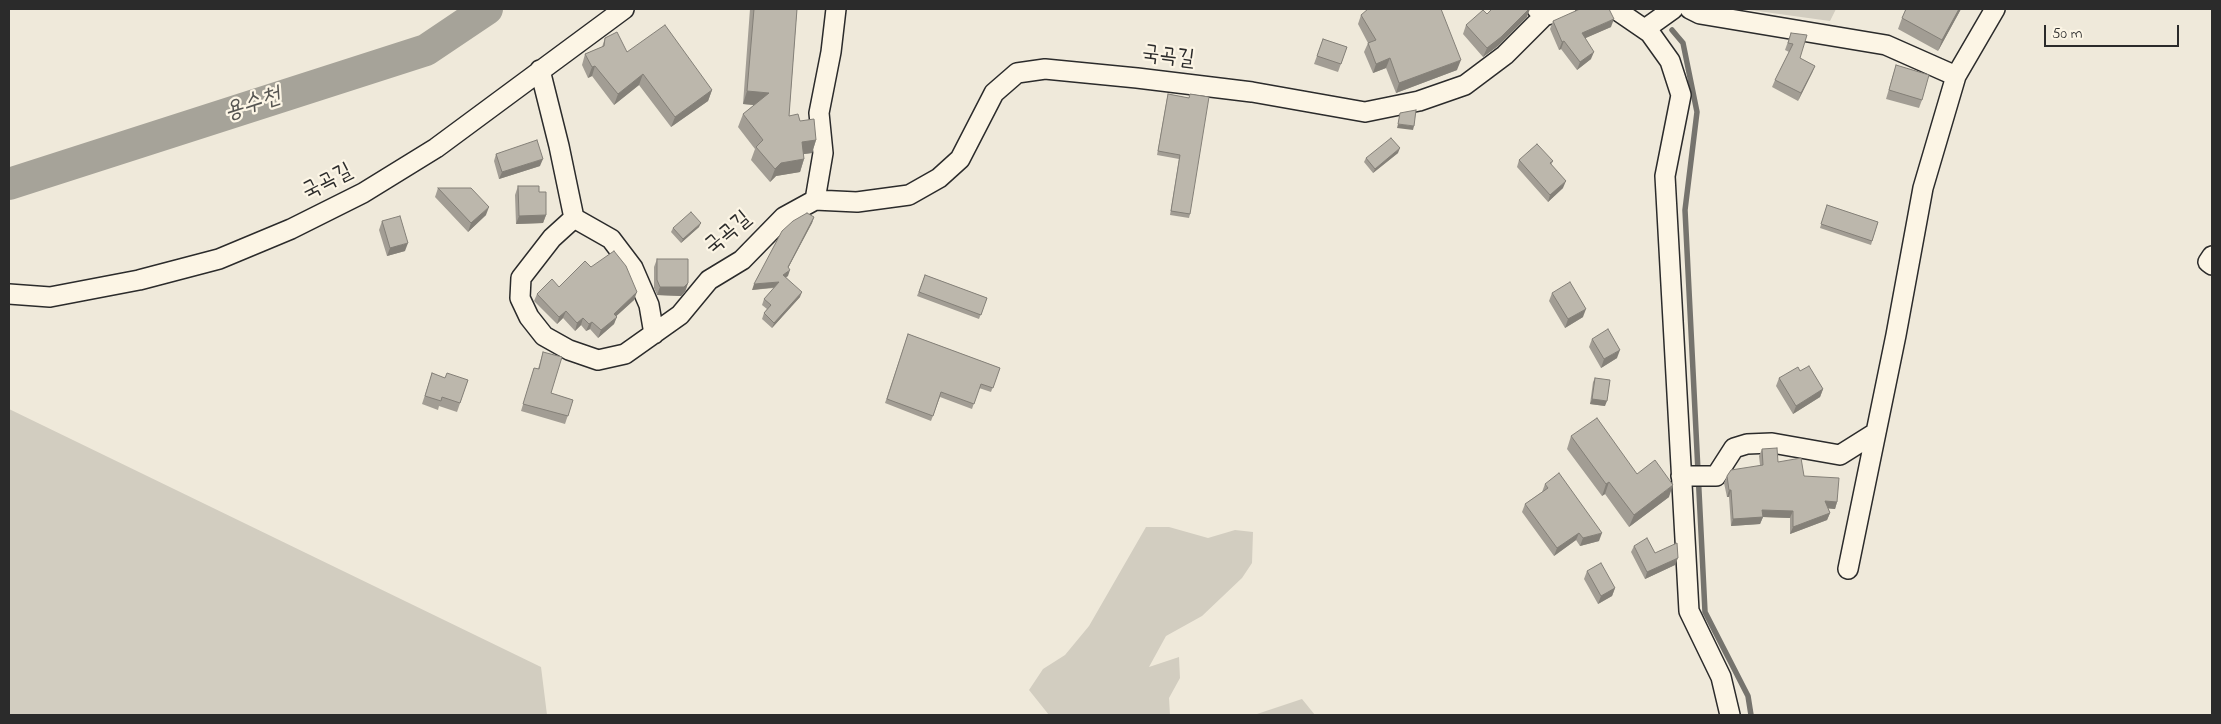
<!DOCTYPE html>
<meta charset="utf-8">
<style>
body{margin:0}
#map{position:relative;width:2221px;height:724px;overflow:hidden;background:#efe9da;font-family:"Indie Flower",sans-serif}
canvas{display:block}
.frame{position:absolute;inset:0;border:10px solid #2b2b2b;pointer-events:none}
.scale{position:absolute;left:2044px;top:25px;width:135px;height:22px;box-sizing:border-box;border:2px solid #2b2b2b;border-top:0;padding-left:6px;font-size:15px;line-height:18px;white-space:nowrap;color:#2b2b2b;-webkit-text-stroke:4px #fcf5e5;paint-order:stroke}
</style>
<div id="map">
<canvas width="2221" height="724"></canvas>
<div class="frame"></div>
<div class="scale">50 m</div>
</div>
<script>
const c = document.querySelector('canvas').getContext('2d');
c.lineJoin = 'round';
function paint(path, color) {
  c.fillStyle = color;
  c.fill(path, 'evenodd');
}
function toPath(rows) {
  const path = new Path2D();
  for (const r of rows) {
    path.moveTo(r[0], r[1]);
    for (let i = 2; i < r.length; i += 2) path.lineTo(r[i], r[i + 1]);
  }
  return path;
}
function strokePath(path, color, width, dash) {
  c.strokeStyle = color;
  c.lineWidth = width;
  c.lineCap = dash ? 'butt' : 'round';
  c.setLineDash(dash || []);
  c.stroke(path);
}
function drawText(font, color, halo, rows, align = 'center') {
  c.font = font + ' "Indie Flower","Poor Story",sans-serif';
  c.lineWidth = 4.5;
  c.setLineDash([]);
  c.textBaseline = 'middle';
  c.strokeStyle = halo;
  c.fillStyle = color;
  for (const [text, x, y, turn = 0] of rows) {
    c.save();
    c.translate(x, y);
    c.rotate((+turn || 0) * Math.PI / 180);
    c.textAlign = isNaN(turn) ? turn : align;
    if (halo) c.strokeText(text, 0, 0);
    c.fillText(text, 0, 0);
    c.restore();
  }
}
paint(toPath([
 [1743,9,1836,9,1830,21],
 [9,409,541,667,547,715,9,715],
 [1146,527,1169,527,1208,538,1235,530,1253,532,1252,563,1242,578,1202,616,1166,636,1149,667,1179,657,1180,678,1169,698,1170,715,1049,715,1029,690,1043,669,1065,655,1089,626],
 [1302,699,1315,715,1254,715]
]), '#d2cdc0');
strokePath(toPath([
 [1672,30,1683,43,1697,112,1685,210,1705,612,1748,696,1751,715]
]), '#75736d', 5.5);
strokePath(toPath([
 [9,184,426,50,487,9]
]), '#a6a399', 32);
const minor = toPath([
 [1537,9,1544,16,1566,9],
 [1615,9,1650,33,1670,61,1681,95,1665,176,1689,611,1721,677,1730,715],
 [1690,9,1700,14,1886,45,1956,76,1995,9],
 [1645,29,1673,9],
 [540,70,559,146,574,218,611,239,633,268,649,305,654,334],
 [815,200,823,153,819,113,831,52,836,9],
 [574,218,552,238,521,278,520,298,529,317,544,336,569,350,598,360,625,354,680,315,709,280,742,260,784,217,815,200,857,202,909,195,939,178,960,159,994,93,1017,73,1045,69,1137,78,1252,92,1365,112,1419,101,1465,85,1505,55,1544,16],
 [2212,256,2208,262,2212,265],
 [9,294,50,297,139,280,219,259,291,229,363,193,436,148,624,9],
 [1681,476,1716,476,1734,448,1747,444,1772,443,1840,455,1875,433],
 [1848,569,1896,335,1923,188,1956,76]
]);
strokePath(minor, '#2b2b2b', 22);
strokePath(minor, '#fcf5e5', 19);
paint(toPath([
 [750,9,797,9,789,116,800,121,816,140,812,153,803,154,804,159,800,172,776,176,770,182,751,160,755,149,738,127,743,114,754,105,743,104],
 [1906,9,1961,9,1938,51,1898,29,1902,18],
 [1487,14,1527,17,1498,46,1483,57,1463,34,1466,25],
 [1361,15,1457,70,1396,93,1386,68,1373,73,1364,52,1368,43,1358,24],
 [1553,21,1611,27,1585,38,1591,59,1577,70,1561,49,1559,50,1550,29],
 [1791,33,1800,58,1815,66,1812,73,1798,101,1772,87,1775,80,1789,52,1785,50],
 [605,38,627,52,712,90,708,101,671,127,639,85,614,105,592,76,588,78,582,65,585,54,602,47],
 [1323,39,1347,47,1338,72,1314,64],
 [1896,65,1922,100,1919,108,1886,99],
 [1168,94,1189,98,1190,94,1190,214,1189,218,1170,215,1179,159,1157,155,1167,98],
 [1398,153,1373,173,1364,162,1366,158],
 [496,154,540,166,499,179,494,161],
 [1519,160,1553,161,1551,165,1563,188,1548,202,1517,167],
 [518,186,539,192,546,215,543,223,516,224,515,195],
 [438,188,486,215,468,232,435,197],
 [1827,205,1878,222,1871,245,1820,228],
 [814,217,812,223,788,268,788,276,786,277,800,297,772,328,762,319,764,313,767,309,762,305,764,299,774,288,752,290],
 [382,221,405,251,387,256,379,230],
 [699,227,681,243,671,232,673,228],
 [657,259,688,283,685,292,681,296,657,295,654,288,654,267],
 [925,275,987,298,979,319,917,296],
 [559,287,634,300,616,316,614,324,598,338,590,329,586,331,581,325,575,331,563,318,557,324,534,301,537,294],
 [1552,293,1583,317,1565,328,1549,301],
 [908,334,1000,368,991,392,979,388,972,409,940,397,931,421,885,403],
 [1592,339,1617,358,1601,368,1589,347],
 [543,352,551,393,573,400,565,424,521,411,534,368,538,369],
 [1800,371,1823,389,1820,397,1793,414,1776,386,1779,378],
 [432,373,445,378,468,380,457,412,439,406,438,410,422,404],
 [1595,378,1605,406,1590,404,1593,382],
 [1571,436,1637,474,1669,497,1629,527,1605,494,1602,496,1567,449],
 [1762,449,1778,462,1804,476,1837,502,1835,509,1828,508,1830,513,1827,520,1790,534,1790,518,1763,517,1760,524,1731,526,1729,497,1727,497,1724,483,1727,476,1760,465,1759,456],
 [1545,484,1599,541,1580,546,1576,540,1554,556,1522,512,1525,504,1542,492],
 [1634,546,1655,553,1675,565,1645,579,1631,552],
 [1587,571,1615,588,1612,596,1598,604,1584,579]
]), '#a29d94');
paint(toPath([
 [1529,9,1530,9,1527,17,1498,46,1483,57,1487,48],
 [1959,9,1961,9,1938,51,1942,40],
 [1614,19,1611,27,1579,41,1582,33],
 [1564,41,1561,49,1559,50,1562,42],
 [1594,52,1591,59,1577,70,1580,62],
 [1390,58,1386,68,1373,73,1376,64],
 [1461,60,1457,70,1396,93,1399,83],
 [595,66,592,76,588,78,592,67],
 [1815,66,1812,73,1798,101,1801,93],
 [643,74,639,85,614,105,618,94],
 [712,90,708,101,671,127,675,117],
 [747,91,769,93,765,106,743,104],
 [1398,124,1414,126,1413,130,1397,128],
 [816,140,812,153,797,155,802,142],
 [1400,148,1398,153,1373,173,1375,169],
 [543,159,540,166,499,179,502,172],
 [804,159,800,172,776,176,770,182,775,169,781,163],
 [1566,181,1563,188,1548,202,1550,195],
 [489,207,486,215,468,232,471,223],
 [546,215,543,223,516,224,519,216],
 [814,217,812,223,786,272,788,267],
 [701,223,699,227,681,243,683,239],
 [408,243,405,251,387,256,390,248],
 [790,270,788,276,781,280,783,275],
 [779,282,777,287,752,290,754,284],
 [688,283,685,292,681,296,657,295,660,287],
 [637,292,634,300,611,321,614,314],
 [802,292,800,297,772,328,774,323],
 [1586,309,1583,317,1565,328,1568,319],
 [566,311,563,318,557,324,559,317],
 [617,317,614,324,598,338,601,330],
 [583,318,581,325,575,331,577,323],
 [592,322,590,329,586,331,589,324],
 [1620,350,1617,358,1601,368,1604,359],
 [1823,389,1820,397,1793,414,1796,406],
 [1592,399,1607,401,1605,406,1590,404],
 [1609,482,1605,494,1602,496,1606,484],
 [1673,485,1669,497,1629,527,1634,515],
 [1729,490,1731,490,1729,497,1727,497],
 [1825,501,1837,502,1835,509,1823,508],
 [1762,510,1793,511,1790,518,1763,517,1760,524,1731,526,1733,519],
 [1830,513,1827,520,1790,534,1793,527],
 [1579,533,1576,540,1554,556,1557,548],
 [1602,533,1599,541,1580,546,1583,538],
 [1678,558,1675,565,1645,579,1647,572],
 [1615,588,1612,596,1598,604,1601,596]
]), '#848078');
const building = toPath([
 [754,9,797,9,789,116,798,114,800,121,814,119,816,140,802,142,804,159,781,163,775,169,756,147,763,140,743,114,769,93,747,91,754,9],
 [1368,9,1441,9,1461,60,1399,83,1390,58,1376,64,1368,43,1376,40,1361,15,1368,9],
 [1492,9,1529,9,1501,37,1487,48,1466,25,1483,10,1487,14,1492,9],
 [1580,9,1609,9,1614,19,1582,33,1594,52,1580,62,1564,41,1562,42,1553,21,1580,9],
 [1906,9,1959,9,1942,40,1902,18,1906,9],
 [665,25,712,90,675,117,643,74,618,94,595,66,592,67,585,54,604,46,605,38,617,32,627,52,665,25],
 [1791,33,1807,35,1800,58,1815,66,1801,93,1775,80,1793,44,1788,43,1791,33],
 [1323,39,1347,47,1341,64,1317,56,1323,39],
 [1896,65,1929,75,1922,100,1889,90,1896,65],
 [1168,94,1189,98,1190,94,1209,97,1190,214,1171,211,1180,155,1158,151,1168,94],
 [1416,110,1414,126,1398,124,1400,113,1416,110],
 [1391,138,1400,148,1375,169,1366,158,1391,138],
 [537,140,543,159,502,172,496,154,537,140],
 [1537,144,1553,161,1550,163,1566,181,1550,195,1519,160,1537,144],
 [518,186,539,186,539,192,546,192,546,215,519,216,518,186],
 [438,188,471,188,489,207,471,223,438,188],
 [1827,205,1878,222,1872,241,1821,224,1827,205],
 [691,212,701,223,683,239,673,228,691,212],
 [807,213,814,217,788,267,790,270,783,275,802,292,774,323,764,313,771,305,764,299,779,282,754,284,782,231,793,221,807,213],
 [400,216,408,243,390,248,382,221,400,216],
 [614,251,626,266,637,292,614,314,617,317,601,330,592,322,589,324,583,318,577,323,566,311,559,317,537,294,552,279,559,287,585,261,591,267,614,251],
 [657,259,688,259,688,283,684,287,660,287,657,280,657,259],
 [925,275,987,298,981,315,919,292,925,275],
 [1570,282,1586,309,1568,319,1552,293,1570,282],
 [1608,329,1620,350,1604,359,1592,339,1608,329],
 [908,334,1000,368,993,388,981,384,974,404,941,392,933,416,887,399,908,334],
 [543,352,562,357,551,393,573,400,568,416,523,404,534,368,539,369,543,352],
 [1809,366,1823,389,1796,406,1779,378,1798,367,1800,371,1809,366],
 [432,373,445,378,447,373,468,380,460,403,442,397,441,401,425,396,432,373],
 [1595,378,1610,380,1607,401,1592,399,1595,378],
 [1597,418,1637,474,1655,460,1673,485,1634,515,1609,482,1606,484,1571,436,1597,418],
 [1777,448,1778,462,1801,458,1804,476,1839,478,1837,502,1825,501,1830,513,1793,527,1793,511,1762,510,1763,517,1733,519,1731,490,1729,490,1727,476,1731,470,1763,465,1762,449,1777,448],
 [1559,473,1602,533,1583,538,1579,533,1557,548,1525,504,1548,488,1545,484,1559,473],
 [1647,538,1655,553,1677,543,1678,558,1647,572,1634,546,1647,538],
 [1601,563,1615,588,1601,596,1587,571,1601,563]
]);
paint(building, '#bcb7ac');
strokePath(building, '#848078', 1);
drawText('22px', '#2b2b2b', '#fcf5e5', [
 ["국곡길",1168,58,7],
 ["국곡길",328,183,-27],
 ["국곡길",729,234,-40]
]);
drawText('italic 24px', '#565552', '#fcf5e5', [
 ["용수천",253,106,-18]
]);
</script>
